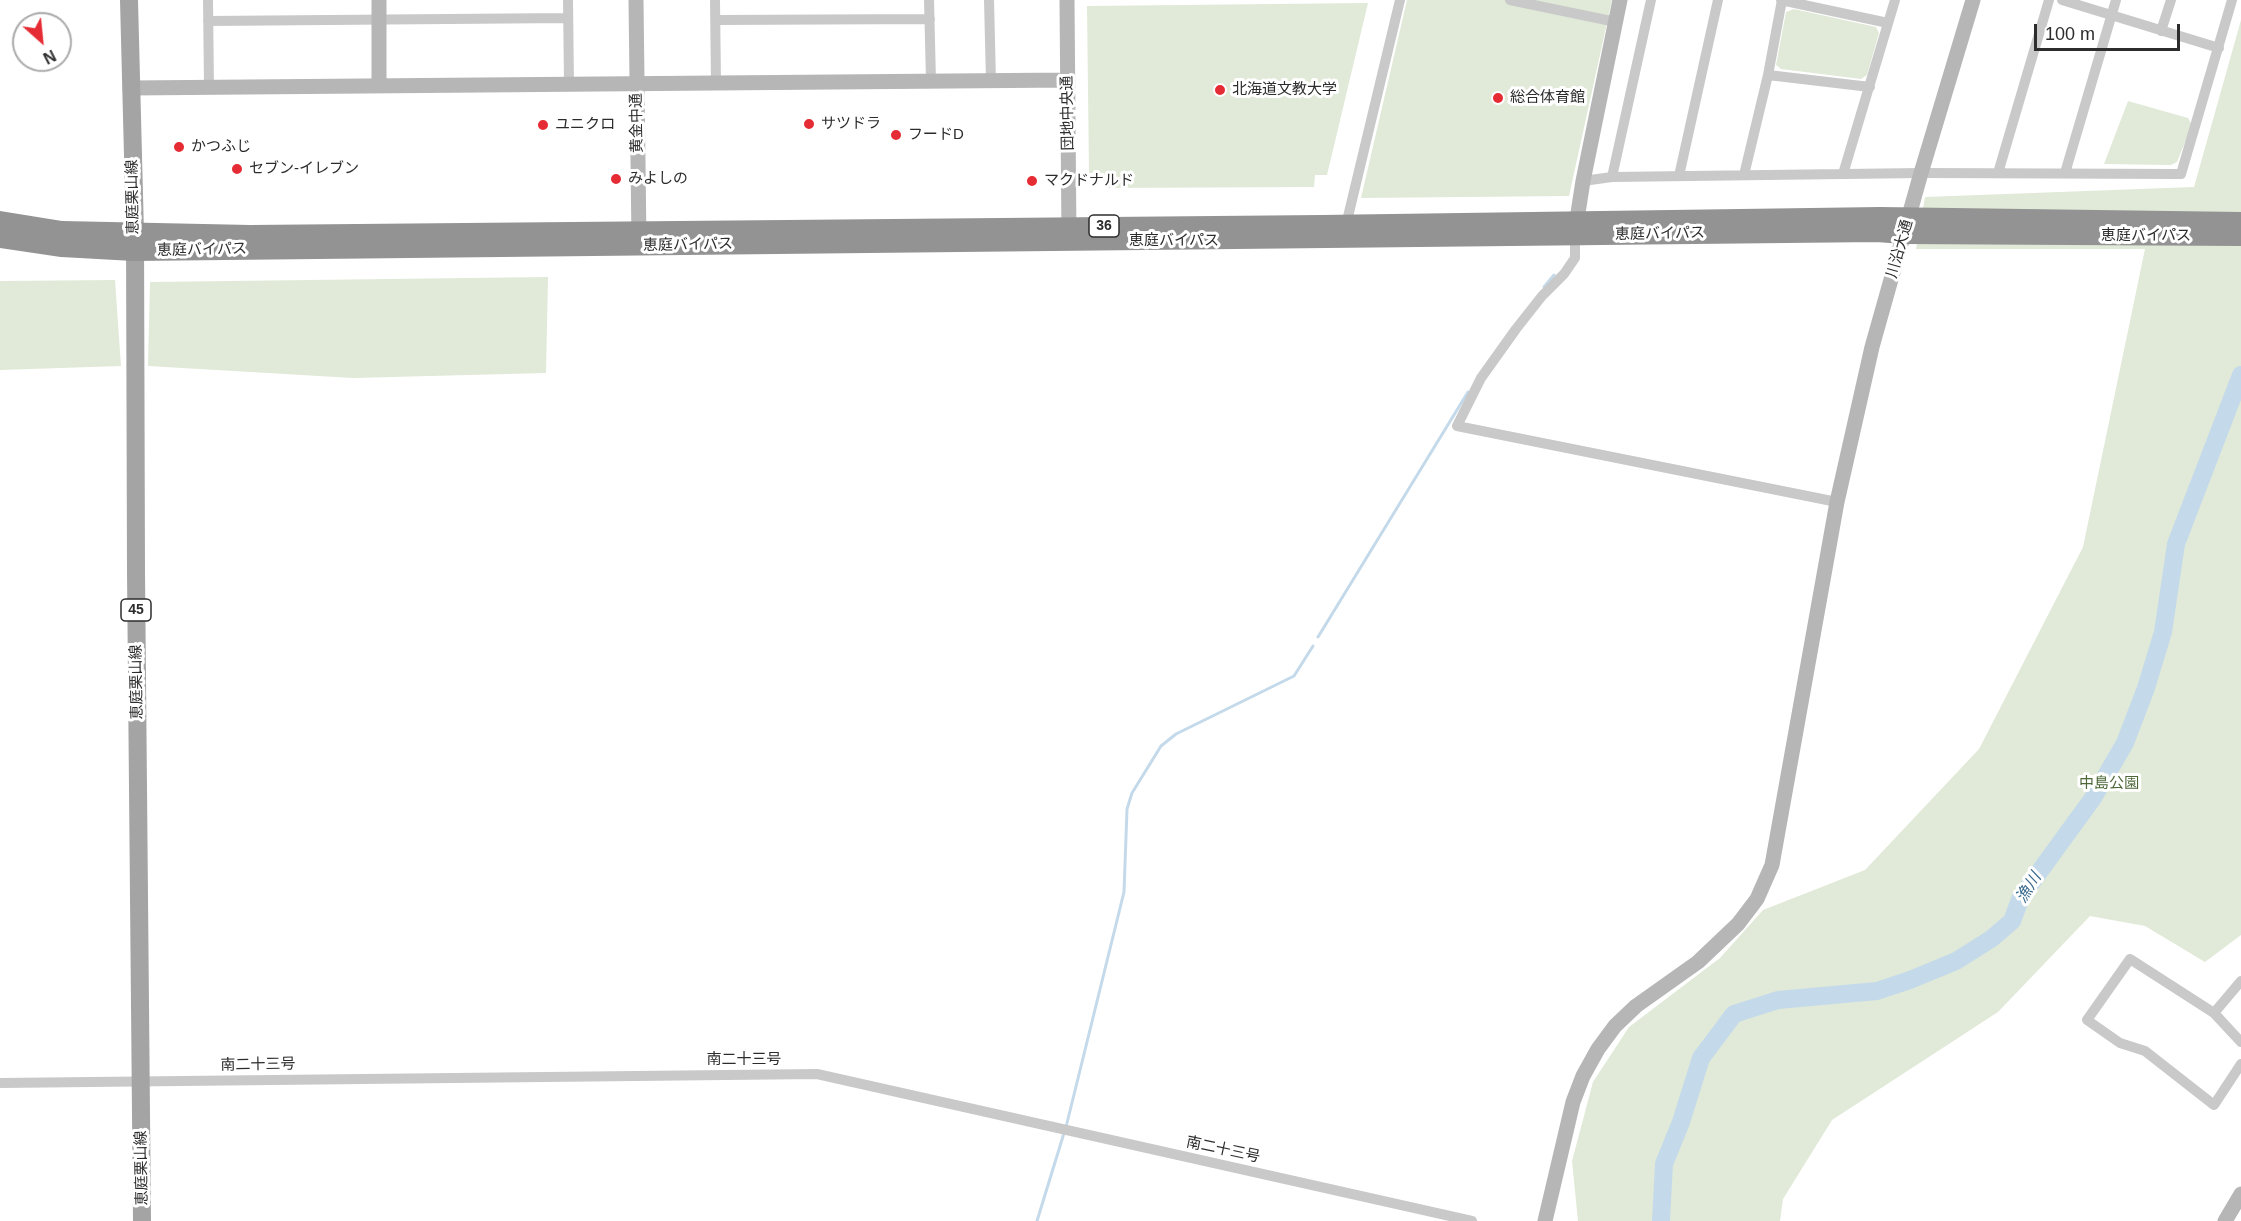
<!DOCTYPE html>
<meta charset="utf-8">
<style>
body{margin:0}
#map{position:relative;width:2241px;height:1221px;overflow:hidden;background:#fff;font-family:Arial,sans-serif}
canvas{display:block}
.north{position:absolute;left:12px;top:12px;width:60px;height:60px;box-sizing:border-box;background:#fff;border:2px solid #ababab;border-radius:50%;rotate:153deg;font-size:16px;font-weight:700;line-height:24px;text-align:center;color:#2c2c2c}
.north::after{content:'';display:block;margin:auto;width:21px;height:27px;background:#e52b33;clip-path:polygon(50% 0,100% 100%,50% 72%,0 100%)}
.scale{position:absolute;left:2034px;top:24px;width:146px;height:27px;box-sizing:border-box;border:3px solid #2c2c2c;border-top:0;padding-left:8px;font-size:18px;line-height:21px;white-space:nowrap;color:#2c2c2c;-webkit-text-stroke:4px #fff;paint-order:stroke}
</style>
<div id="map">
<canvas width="2241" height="1221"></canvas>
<div class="north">N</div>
<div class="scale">100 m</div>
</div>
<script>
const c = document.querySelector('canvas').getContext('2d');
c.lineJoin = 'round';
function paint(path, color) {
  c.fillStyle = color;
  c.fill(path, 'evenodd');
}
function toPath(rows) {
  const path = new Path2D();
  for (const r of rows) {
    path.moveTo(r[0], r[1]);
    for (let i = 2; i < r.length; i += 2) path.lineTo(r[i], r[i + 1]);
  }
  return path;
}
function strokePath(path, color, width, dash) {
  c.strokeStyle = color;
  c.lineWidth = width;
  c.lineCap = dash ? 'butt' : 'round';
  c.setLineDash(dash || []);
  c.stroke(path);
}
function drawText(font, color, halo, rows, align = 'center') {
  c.font = font + ' Arial,"Noto Sans JP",sans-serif';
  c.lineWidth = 6;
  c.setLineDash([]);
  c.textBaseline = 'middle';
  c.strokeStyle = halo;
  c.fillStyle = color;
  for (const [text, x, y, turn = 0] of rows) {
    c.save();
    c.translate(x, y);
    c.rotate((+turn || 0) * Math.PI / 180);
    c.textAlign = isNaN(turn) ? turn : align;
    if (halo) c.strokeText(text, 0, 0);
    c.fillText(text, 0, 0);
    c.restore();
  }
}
paint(toPath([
 [1407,0,1612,0,1569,196,1361,198],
 [1368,3,1327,175,1315,175,1314,187,1105,188,1104,173,1089,173,1087,6],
 [1794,9,1876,27,1879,33,1867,75,1861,79,1781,69,1776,65,1786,12],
 [2241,20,2241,935,2205,962,2145,926,2090,916,1998,1012,1832,1120,1783,1199,1780,1221,1578,1221,1572,1161,1593,1082,1629,1027,1720,958,1763,910,1865,870,1979,749,2083,547,2145,249,1916,249,1925,197,2194,187],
 [2128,101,2188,118,2192,125,2177,162,2171,165,2104,164],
 [548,277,546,373,353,378,148,366,150,282],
 [115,280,121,366,0,370,0,281]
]), '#e1ead8');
strokePath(toPath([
 [1544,287,1554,275],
 [1318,637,1468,392],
 [1066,1127,1124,892,1127,809,1132,793,1161,746,1176,734,1294,676,1313,646],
 [1037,1221,1064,1133]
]), '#c4daea', 3);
strokePath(toPath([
 [1661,1221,1664,1164,1681,1122,1701,1058,1734,1014,1778,1000,1877,991,1910,980,1956,961,1991,939,2012,921,2021,897,2093,798,2125,743,2146,688,2163,632,2176,544,2241,375]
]), '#c4daea', 18);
strokePath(toPath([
 [208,0,209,87],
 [568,0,569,84],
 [715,0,716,83],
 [929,0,931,81],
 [989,0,991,81],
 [1510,0,1616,22],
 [1781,0,1888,23],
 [2062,0,2219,48],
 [716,20,930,19],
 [208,21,568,18],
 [2161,31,2171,0],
 [1768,75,1870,87],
 [1998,173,2049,0],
 [2065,173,2116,0],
 [1843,174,1895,0],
 [1744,175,1768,75,1782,0],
 [1679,176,1718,0],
 [1612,177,1651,0],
 [1583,181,1612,177,1921,173,2181,174,2232,0],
 [1346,225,1400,0],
 [1575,235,1575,258,1564,274,1542,296,1516,329,1481,378,1457,426,1837,502],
 [2214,1013,2241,981],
 [2241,1042,2214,1013,2130,959,2087,1020,2120,1043,2145,1051,2214,1105,2241,1064],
 [0,1083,817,1074,1472,1221]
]), '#c9c9c9', 10);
strokePath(toPath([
 [379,0,379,86],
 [636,0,639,242],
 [1067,0,1069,238],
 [130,88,1068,80],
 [1575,232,1583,181,1620,0],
 [1545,1221,1573,1102,1583,1076,1598,1049,1615,1026,1636,1006,1698,962,1738,924,1757,899,1772,865,1837,502,1872,347,1921,173,1973,0],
 [2225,1221,2241,1194]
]), '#b6b6b6', 15);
strokePath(toPath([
 [129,0,135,233,136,571,142,1221]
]), '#a4a4a4', 18);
strokePath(toPath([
 [0,221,62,231,250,235,1322,225,1880,217,2241,222],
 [0,238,62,247,134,251,1877,232,1904,234,2241,236]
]), '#939393', 20);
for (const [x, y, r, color] of [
 [1220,90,6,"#e52b33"],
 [1498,98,6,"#e52b33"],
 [809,124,6,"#e52b33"],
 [543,125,6,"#e52b33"],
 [896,135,6,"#e52b33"],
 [179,147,6,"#e52b33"],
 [237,169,6,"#e52b33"],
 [616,179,6,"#e52b33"],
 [1032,181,6,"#e52b33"]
]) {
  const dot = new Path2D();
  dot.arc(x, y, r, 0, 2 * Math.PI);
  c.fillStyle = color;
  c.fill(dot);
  strokePath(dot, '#fff', 2);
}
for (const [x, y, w] of [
 [1104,226,30],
 [136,610,30]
]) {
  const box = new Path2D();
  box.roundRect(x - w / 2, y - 11, w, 22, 4.5);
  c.fillStyle = '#fff';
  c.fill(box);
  strokePath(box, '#2c2c2c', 1.5);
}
drawText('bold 14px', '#2c2c2c', null, [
 ["36",1104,226],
 ["45",136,610]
]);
drawText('15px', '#2c2c2c', '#fff', [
 ["北海道文教大学",1232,90],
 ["総合体育館",1510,98],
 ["サツドラ",821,124],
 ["ユニクロ",555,125],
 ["フードD",908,135],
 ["かつふじ",191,147],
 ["セブン-イレブン",249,169],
 ["みよしの",628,179],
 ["マクドナルド",1044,181]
], 'left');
drawText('15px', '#2c2c2c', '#fff', [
 ["団地中央通",1068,113,-91],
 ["黄金中通",637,123,-91],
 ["恵庭栗山線",133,197,-91],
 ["恵庭バイパス",1660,234,-1],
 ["恵庭バイパス",2146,236],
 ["恵庭バイパス",1174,241],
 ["恵庭バイパス",688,245,-1],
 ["川沿大通",1900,249,-74],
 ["恵庭バイパス",202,250,-1],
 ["恵庭栗山線",137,682,-91],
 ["南二十三号",744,1060],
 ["南二十三号",258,1065,-1],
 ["南二十三号",1223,1150,12],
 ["恵庭栗山線",142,1168,-91]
]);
drawText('15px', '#4d6739', '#fff', [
 ["中島公園",2109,784]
]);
drawText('italic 16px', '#3a6b8d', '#fff', [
 ["漁川",2029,888,-58]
]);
</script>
